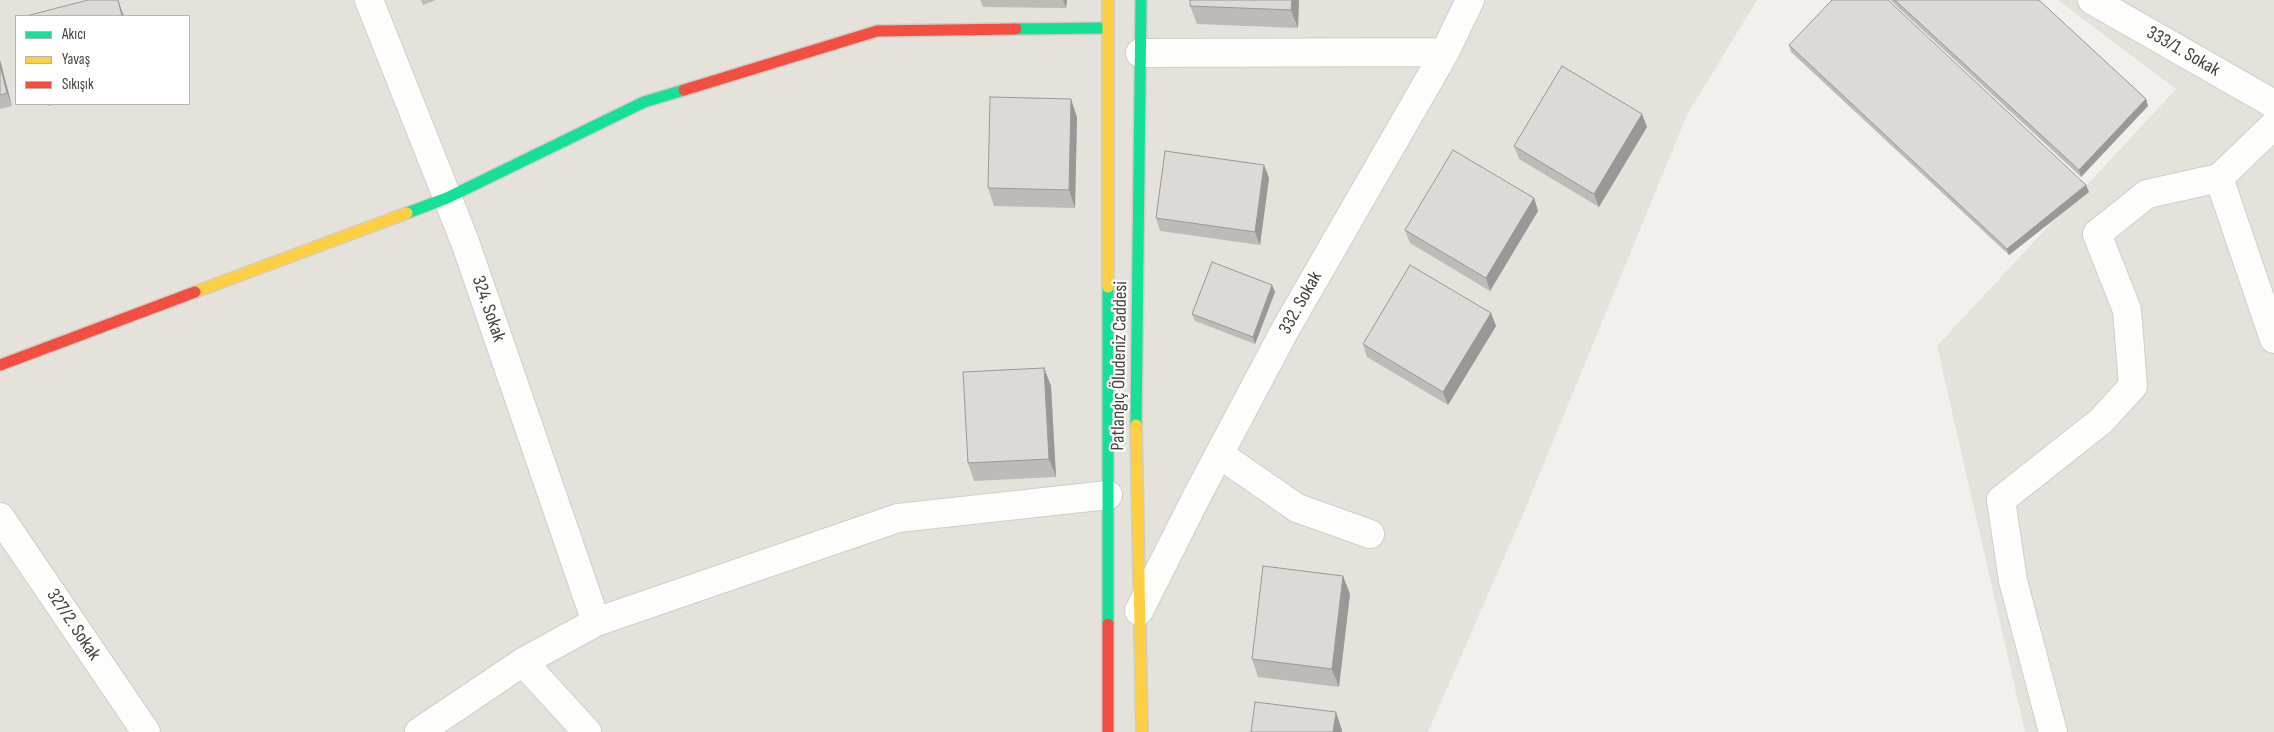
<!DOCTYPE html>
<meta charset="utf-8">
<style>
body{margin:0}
#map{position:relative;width:2274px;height:732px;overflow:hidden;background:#f2f0ed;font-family:"Sofia Sans Condensed",sans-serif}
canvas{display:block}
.legend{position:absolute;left:15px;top:15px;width:175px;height:90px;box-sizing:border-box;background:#fff;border:1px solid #b6b3b0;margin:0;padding:6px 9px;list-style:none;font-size:15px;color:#48423a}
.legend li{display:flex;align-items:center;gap:10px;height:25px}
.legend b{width:25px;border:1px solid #b6b3b0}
</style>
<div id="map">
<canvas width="2274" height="732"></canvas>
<ul class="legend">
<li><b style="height:6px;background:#16e098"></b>Akıcı</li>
<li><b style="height:6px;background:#ffcf43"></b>Yavaş</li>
<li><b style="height:6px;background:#f24e42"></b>Sıkışık</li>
</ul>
</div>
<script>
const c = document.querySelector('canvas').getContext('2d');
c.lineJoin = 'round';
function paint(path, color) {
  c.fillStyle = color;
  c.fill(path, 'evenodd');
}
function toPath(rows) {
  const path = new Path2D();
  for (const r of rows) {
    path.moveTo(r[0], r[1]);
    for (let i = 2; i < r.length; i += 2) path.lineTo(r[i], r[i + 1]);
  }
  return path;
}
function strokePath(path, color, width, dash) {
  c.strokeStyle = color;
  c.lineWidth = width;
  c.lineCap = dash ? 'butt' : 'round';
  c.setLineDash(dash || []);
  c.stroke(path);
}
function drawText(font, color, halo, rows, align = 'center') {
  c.font = font + ' "Sofia Sans Condensed",sans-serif';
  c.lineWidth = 4.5;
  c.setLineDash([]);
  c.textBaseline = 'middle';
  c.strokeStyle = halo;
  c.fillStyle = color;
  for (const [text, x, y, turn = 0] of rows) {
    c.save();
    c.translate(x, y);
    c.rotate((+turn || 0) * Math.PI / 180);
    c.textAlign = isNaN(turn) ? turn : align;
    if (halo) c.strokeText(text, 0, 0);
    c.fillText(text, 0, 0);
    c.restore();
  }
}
paint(toPath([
 [0,0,1757,0,1687,115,1524,512,1428,732,0,732],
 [16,16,189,16,189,104,16,104],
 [2058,0,2274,0,2274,732,2025,732,1937,346,2176,89]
]), '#e5e2dc');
const street = toPath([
 [369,0,465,242,596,622],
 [2092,0,2274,104],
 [1140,53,1445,52],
 [2219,178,2274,339],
 [1219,454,1297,508,1370,534],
 [0,517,146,732],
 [1139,611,1198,494,1285,330,1445,52,1470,0],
 [523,662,587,732],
 [419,732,523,662,596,622,898,518,1108,495],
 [2053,732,2013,581,2001,500,2101,421,2133,386,2127,310,2097,234,2147,194,2219,178,2274,125]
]);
const fast = toPath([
 [1016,29,1108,28],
 [407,213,447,198,644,102,684,90],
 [1108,287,1108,624],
 [1136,425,1141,0]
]);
const slow = toPath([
 [1108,0,1108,287],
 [195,292,407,213],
 [1136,425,1142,732]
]);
const jam = toPath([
 [684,90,877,31,1016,29],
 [0,365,195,292],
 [1108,624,1108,732]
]);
strokePath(street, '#d0cecb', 30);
strokePath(fast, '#d0cdc5', 14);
strokePath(slow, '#d0cdc5', 14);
strokePath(jam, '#d0cdc5', 14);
strokePath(street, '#fdfdfc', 28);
strokePath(fast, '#16e098', 11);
strokePath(slow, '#ffcf43', 11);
strokePath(jam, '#f24e42', 11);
paint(toPath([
 [421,0,436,0,423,5],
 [980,0,1067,0,1066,8,983,7],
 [1299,0,1298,28,1197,24,1190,6],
 [1890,0,2039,0,2146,99,2148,106,2081,177],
 [1789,45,2089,192,2009,255,1791,52],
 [0,60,12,106,0,109],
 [47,104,57,104,48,106],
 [1642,114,1647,127,1599,207,1519,159,1514,146],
 [1077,117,1075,208,994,206,988,188],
 [1264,165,1269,178,1260,245,1160,231,1156,218],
 [1534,198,1538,211,1490,291,1410,243,1405,230],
 [1275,292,1255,344,1195,321,1192,314],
 [1491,313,1496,326,1448,405,1367,357,1363,344],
 [1044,368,1051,386,1056,477,974,481,968,463],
 [1350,594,1339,687,1258,677,1252,659]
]), '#bdbbb8');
paint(toPath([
 [118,0,122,11,124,16,122,16],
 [1063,0,1067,0,1066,8],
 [1292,0,1299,0,1298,28,1291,10],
 [0,60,12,106,7,93,0,65],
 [1071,99,1077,117,1075,208,1069,190],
 [2146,99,2148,106,2081,177,2079,170],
 [1642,114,1647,127,1599,207,1594,194],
 [1264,165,1269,178,1260,245,1255,232],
 [2086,185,2089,192,2009,255,2007,249],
 [1534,198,1538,211,1490,291,1486,278],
 [1272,285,1275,292,1255,344,1253,337],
 [1491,313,1496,326,1448,405,1443,392],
 [1044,368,1051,386,1056,477,1049,459],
 [1343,576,1350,594,1339,687,1332,669],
 [1336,712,1342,730,1342,732,1333,732]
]), '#9a9896');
const building = toPath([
 [88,0,118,0,122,16,26,16,88,0],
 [1190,0,1292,0,1291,10,1190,6,1190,0],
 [1832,0,1888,0,2086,185,2007,249,1789,45,1832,0],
 [1895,0,2039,0,2146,99,2079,170,1895,0],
 [0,65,7,93,0,95,0,65],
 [1562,66,1642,114,1594,194,1514,146,1562,66],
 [990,97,1071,99,1069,190,988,188,990,97],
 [1453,150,1534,198,1486,278,1405,230,1453,150],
 [1165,151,1264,165,1255,232,1156,218,1165,151],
 [1212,262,1272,285,1253,337,1192,314,1212,262],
 [1410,265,1491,313,1443,392,1363,344,1410,265],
 [1044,368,1049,459,968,463,963,372,1044,368],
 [1263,566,1343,576,1332,669,1252,659,1263,566],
 [1255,702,1336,712,1333,732,1251,732,1255,702]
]);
paint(building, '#dcd9d6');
strokePath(building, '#9a9896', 1);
drawText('19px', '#48423a', '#fff', [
 ["333/1. Sokak",2183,52,30],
 ["332. Sokak",1301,303,-61],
 ["324. Sokak",488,309,71],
 ["Patlangıç Öludeniz Caddesi",1120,366,-89],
 ["327/2. Sokak",73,625,56]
]);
</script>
